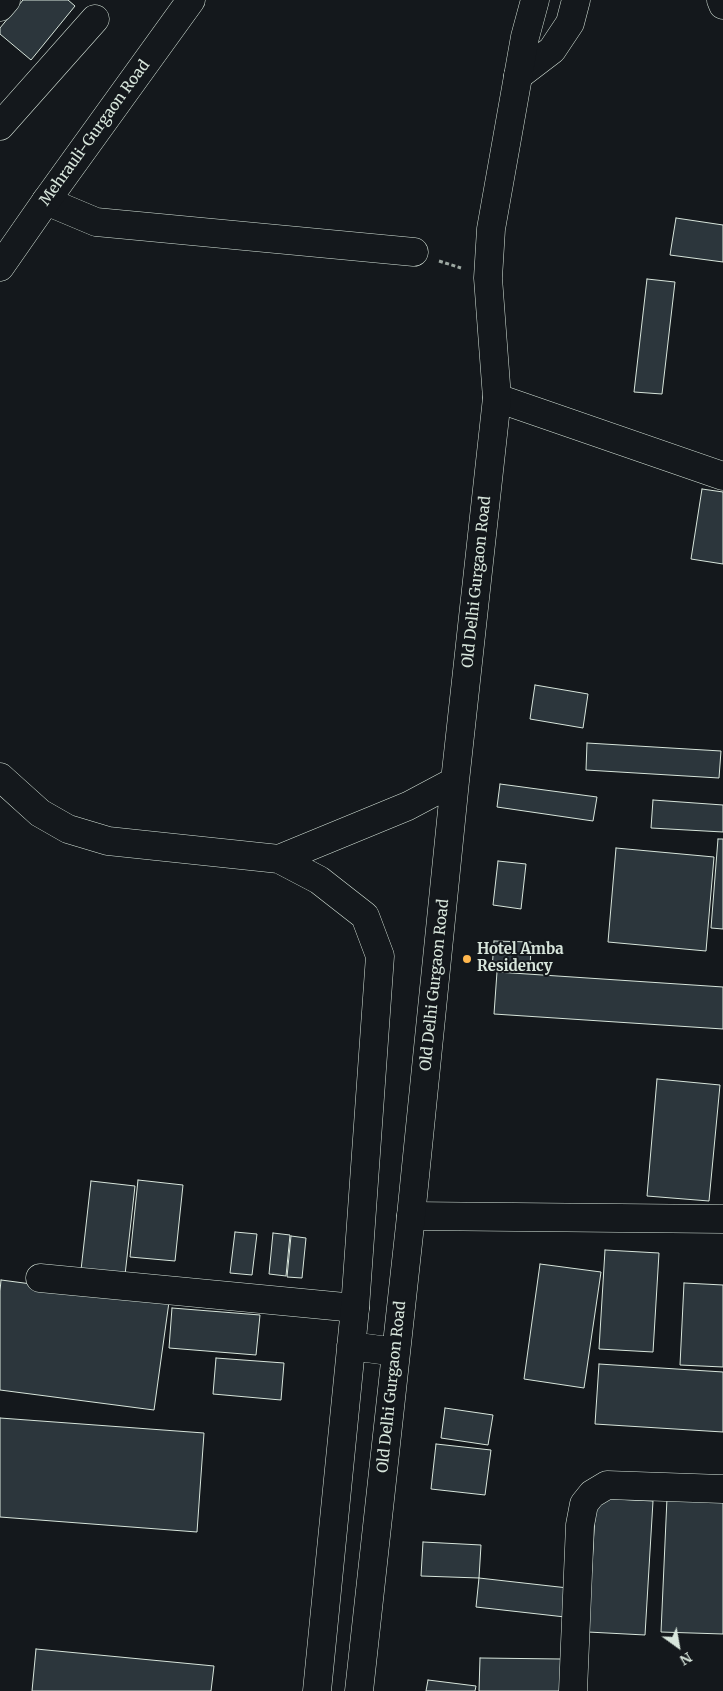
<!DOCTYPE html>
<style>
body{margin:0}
#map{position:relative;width:723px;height:1691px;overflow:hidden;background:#14181c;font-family:Merriweather,serif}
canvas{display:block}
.north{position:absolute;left:653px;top:1621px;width:50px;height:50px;-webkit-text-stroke:4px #14181c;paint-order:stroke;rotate:148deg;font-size:14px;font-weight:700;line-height:20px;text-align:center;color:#d8e6dc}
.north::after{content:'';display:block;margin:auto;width:18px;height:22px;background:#d8e6dc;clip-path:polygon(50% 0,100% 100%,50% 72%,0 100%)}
</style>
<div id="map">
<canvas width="723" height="1691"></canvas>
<div class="north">N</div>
</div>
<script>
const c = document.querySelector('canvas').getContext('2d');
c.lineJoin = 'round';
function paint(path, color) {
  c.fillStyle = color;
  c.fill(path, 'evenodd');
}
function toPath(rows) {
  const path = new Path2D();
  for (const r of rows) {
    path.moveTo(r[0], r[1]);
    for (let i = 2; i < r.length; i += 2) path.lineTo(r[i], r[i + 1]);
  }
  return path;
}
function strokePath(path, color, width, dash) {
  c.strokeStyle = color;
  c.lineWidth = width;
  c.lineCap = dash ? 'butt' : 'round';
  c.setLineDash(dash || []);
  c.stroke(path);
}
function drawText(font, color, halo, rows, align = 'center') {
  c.font = font + ' Merriweather,serif';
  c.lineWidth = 4;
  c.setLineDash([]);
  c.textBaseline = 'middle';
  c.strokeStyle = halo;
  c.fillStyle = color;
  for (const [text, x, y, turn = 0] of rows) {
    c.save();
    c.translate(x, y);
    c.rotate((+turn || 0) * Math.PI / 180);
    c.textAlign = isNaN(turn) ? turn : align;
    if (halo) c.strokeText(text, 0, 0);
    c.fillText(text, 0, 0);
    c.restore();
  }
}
const building = toPath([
 [23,0,68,0,75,6,31,60,0,34,0,28,23,0],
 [676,218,723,225,723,262,670,255,676,218],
 [647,279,675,282,662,394,634,392,647,279],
 [702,489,723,492,723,564,691,559,702,489],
 [535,685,588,694,583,728,530,719,535,685],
 [587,743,721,751,719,778,586,770,587,743],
 [500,784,597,797,593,821,497,807,500,784],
 [653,800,723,805,723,832,651,828,653,800],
 [718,839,723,839,723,929,711,928,718,839],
 [616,848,714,857,706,951,608,942,616,848],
 [498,861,526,864,521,909,493,905,498,861],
 [494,941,531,942,530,971,492,970,494,941],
 [497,972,723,987,723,1029,494,1014,497,972],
 [657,1079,720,1085,709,1201,647,1196,657,1079],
 [138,1180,183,1185,175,1261,130,1257,138,1180],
 [91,1181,135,1186,125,1275,81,1270,91,1181],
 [235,1232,257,1234,252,1275,230,1273,235,1232],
 [273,1233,290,1235,286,1276,269,1274,273,1233],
 [291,1236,306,1238,302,1278,287,1277,291,1236],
 [605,1250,659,1253,653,1352,599,1349,605,1250],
 [540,1264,601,1272,584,1388,524,1379,540,1264],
 [1,1280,169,1302,154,1410,0,1390,0,1291,1,1280],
 [684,1283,723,1285,723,1367,680,1365,684,1283],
 [172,1308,260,1315,256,1355,169,1348,172,1308],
 [216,1358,284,1363,281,1400,213,1394,216,1358],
 [599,1364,723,1372,723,1432,595,1424,599,1364],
 [445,1408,493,1415,488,1445,441,1438,445,1408],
 [0,1418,204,1433,197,1532,0,1517,0,1418],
 [436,1444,491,1450,485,1495,431,1489,436,1444],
 [596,1498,653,1501,645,1635,588,1632,596,1498],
 [667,1498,723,1501,723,1634,661,1632,667,1498],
 [423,1542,481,1545,479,1578,421,1576,423,1542],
 [479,1578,568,1588,565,1617,476,1607,479,1578],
 [36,1649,214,1666,211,1691,32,1691,36,1649],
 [480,1658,561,1659,561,1691,479,1691,480,1658],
 [428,1680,476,1686,475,1691,426,1691,428,1680]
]);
paint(building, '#2c363c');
strokePath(building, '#d8e6dc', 1);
const minor = toPath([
 [721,0,723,5],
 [0,7,6,0],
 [518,76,552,50,570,23,576,0],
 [0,126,95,19],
 [46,201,96,222,414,252],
 [497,398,723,476],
 [411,1216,723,1219],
 [40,1278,355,1308],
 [573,1691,580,1525,584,1504,592,1494,607,1485,723,1489]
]);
const major = toPath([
 [0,267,46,201,191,0],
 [0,777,40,813,68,829,108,841,279,859,408,806,455,781],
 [279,859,319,880,365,916,380,956,355,1308,317,1691],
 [351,1346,396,1352],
 [359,1691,411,1216,455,781,497,398,488,278,491,229,525,37,535,0]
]);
strokePath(minor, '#d8e6dc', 29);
strokePath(major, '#d8e6dc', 29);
strokePath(toPath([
 [439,261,461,268]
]), '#9da8a2', 3, [4, 2.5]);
strokePath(minor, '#14181c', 28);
strokePath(major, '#14181c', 28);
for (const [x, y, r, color] of [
 [467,959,5,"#ffb74d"]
]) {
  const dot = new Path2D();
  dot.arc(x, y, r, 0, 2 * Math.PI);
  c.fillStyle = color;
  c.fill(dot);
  strokePath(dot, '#14181c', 2);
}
drawText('15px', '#d8e6dc', '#14181c', [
 ["Mehrauli-Gurgaon Road",95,133,-54],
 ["Old Delhi Gurgaon Road",477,582,-84],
 ["Old Delhi Gurgaon Road",435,985,-84],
 ["Old Delhi Gurgaon Road",392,1387,-84]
]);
drawText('bold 15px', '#d8e6dc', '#14181c', [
 ["Hotel Amba",477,950],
 ["Residency",477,967]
], 'left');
</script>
